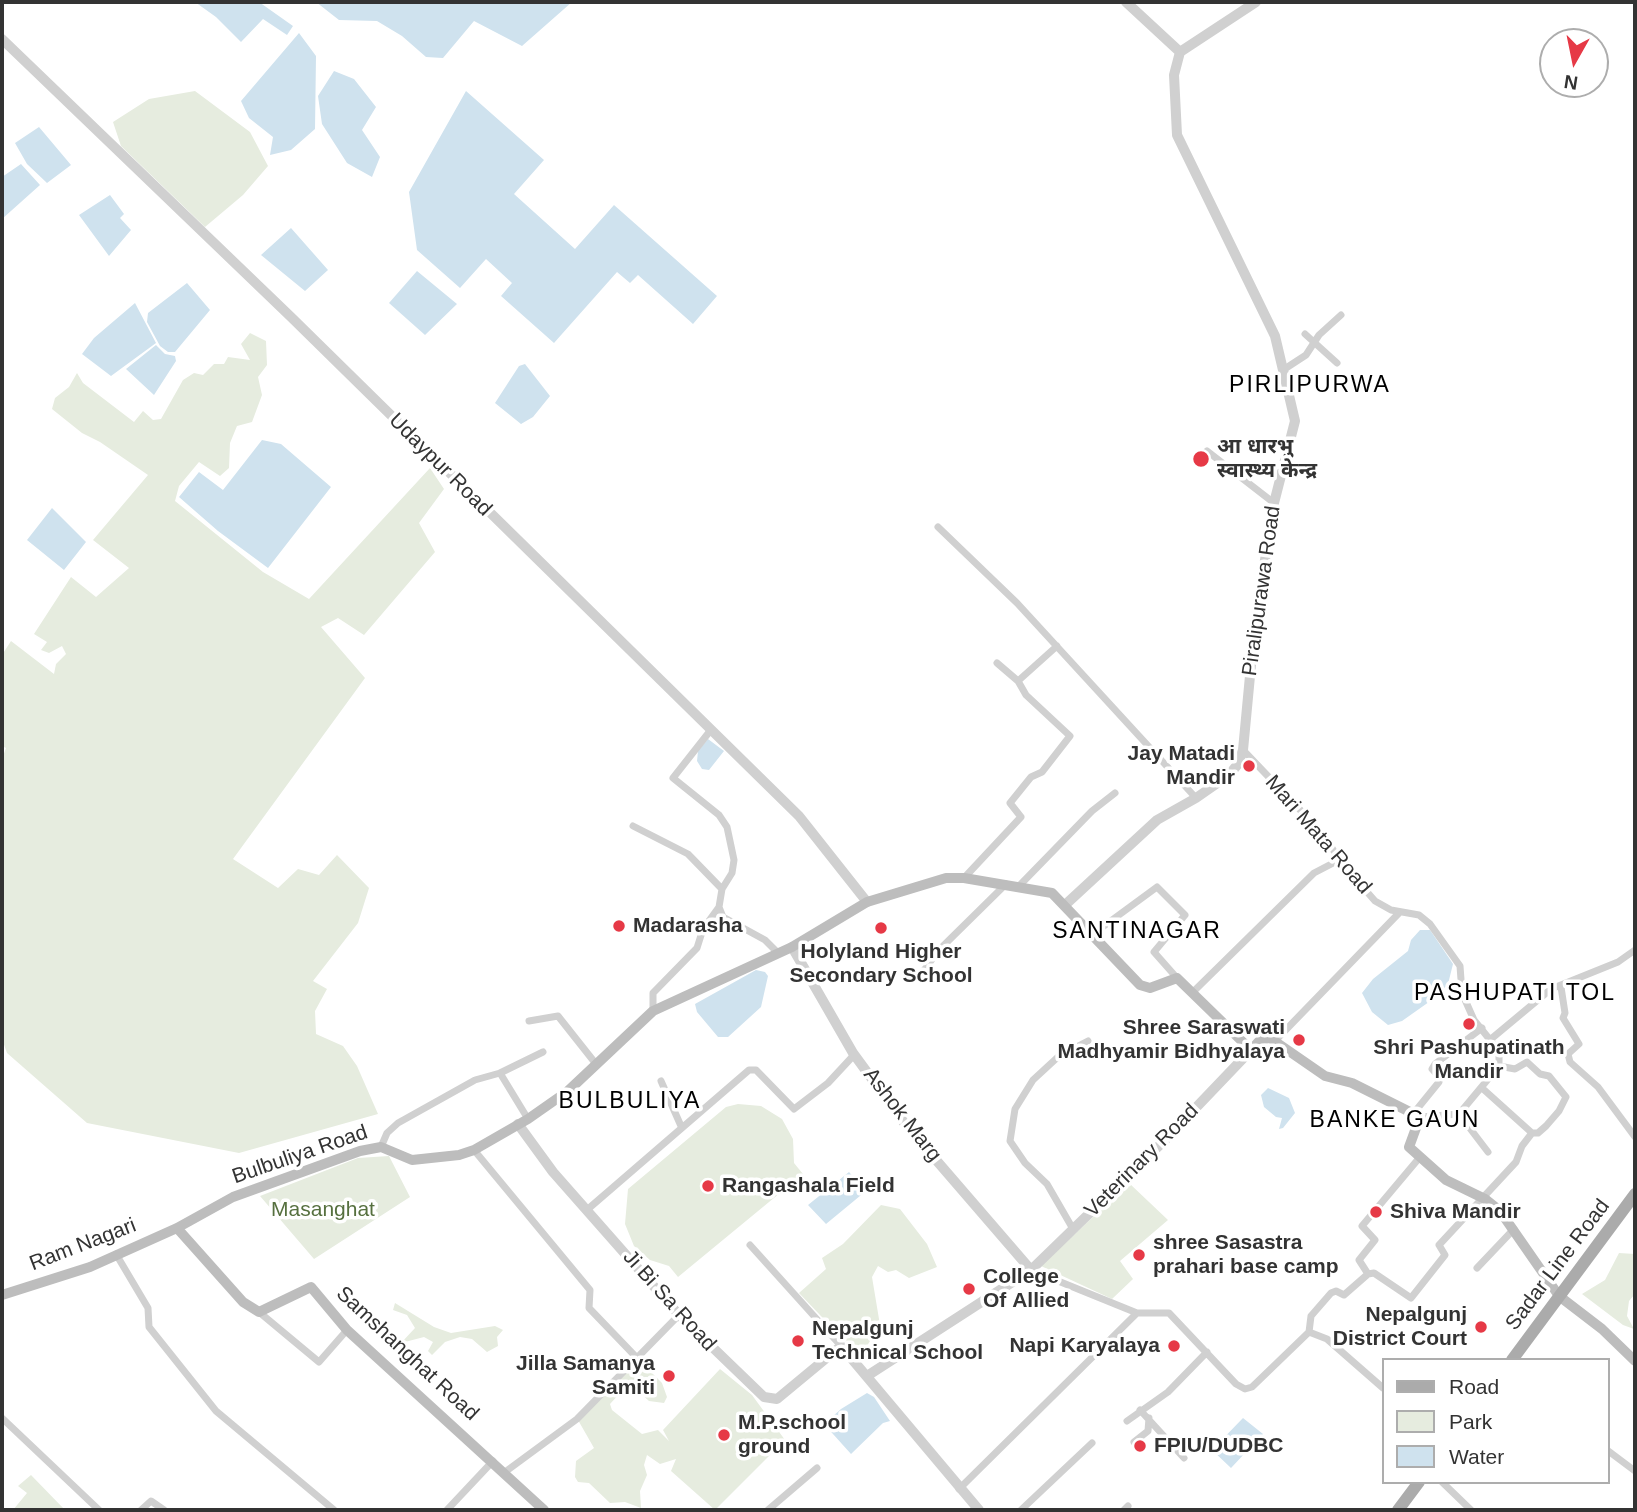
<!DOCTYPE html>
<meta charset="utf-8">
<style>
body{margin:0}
#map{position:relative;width:1637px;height:1512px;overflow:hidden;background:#fff;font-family:Helvetica,sans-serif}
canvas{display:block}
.frame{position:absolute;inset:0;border:4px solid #333;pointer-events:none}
.legend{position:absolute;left:1382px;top:1358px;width:228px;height:126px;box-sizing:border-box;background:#fff;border:2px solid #adadad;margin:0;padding:9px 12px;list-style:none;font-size:21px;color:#333}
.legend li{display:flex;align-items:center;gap:14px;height:35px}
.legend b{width:35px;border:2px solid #adadad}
.north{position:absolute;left:1539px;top:28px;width:70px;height:70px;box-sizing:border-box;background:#fff;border:2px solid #adadad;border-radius:50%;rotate:189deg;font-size:19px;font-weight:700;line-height:28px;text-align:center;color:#333}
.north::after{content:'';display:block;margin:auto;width:24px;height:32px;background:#e63946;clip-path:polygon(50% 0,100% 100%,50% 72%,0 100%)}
</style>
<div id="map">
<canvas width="1637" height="1512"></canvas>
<div class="frame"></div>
<ul class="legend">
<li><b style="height:9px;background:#ababab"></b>Road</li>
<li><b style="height:19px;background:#e6ecdf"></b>Park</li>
<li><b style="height:19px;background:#cfe2ee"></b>Water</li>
</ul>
<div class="north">N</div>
</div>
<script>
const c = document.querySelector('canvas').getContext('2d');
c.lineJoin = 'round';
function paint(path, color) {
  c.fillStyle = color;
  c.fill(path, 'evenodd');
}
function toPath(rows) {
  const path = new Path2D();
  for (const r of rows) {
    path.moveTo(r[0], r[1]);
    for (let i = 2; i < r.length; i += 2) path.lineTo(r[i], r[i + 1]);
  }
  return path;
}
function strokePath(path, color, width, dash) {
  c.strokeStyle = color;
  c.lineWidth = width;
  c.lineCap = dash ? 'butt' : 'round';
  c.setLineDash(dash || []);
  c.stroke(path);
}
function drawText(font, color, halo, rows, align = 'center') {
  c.font = font + ' Helvetica,"Noto Sans Devanagari",sans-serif';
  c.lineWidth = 7;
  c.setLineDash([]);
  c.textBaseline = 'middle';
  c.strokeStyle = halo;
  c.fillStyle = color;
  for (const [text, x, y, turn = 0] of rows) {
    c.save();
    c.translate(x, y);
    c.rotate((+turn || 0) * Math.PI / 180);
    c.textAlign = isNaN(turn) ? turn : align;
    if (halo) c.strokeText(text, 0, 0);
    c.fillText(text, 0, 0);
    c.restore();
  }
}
paint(toPath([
 [195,91,250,132,268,166,243,195,205,227,121,146,113,122,149,99],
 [250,333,266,341,267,365,258,377,262,395,252,422,237,426,230,443,229,468,220,476,199,462,179,486,175,501,263,572,309,599,430,468,444,489,419,523,435,552,364,635,338,618,321,627,365,678,233,859,278,888,298,869,319,875,337,855,369,888,358,923,313,981,327,989,315,1011,316,1034,343,1046,357,1066,378,1114,239,1153,87,1123,7,1053,2,1039,2,759,6,748,2,746,2,655,11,641,54,674,56,664,66,654,62,646,49,653,41,650,47,642,34,634,71,577,96,597,129,568,93,540,148,475,100,442,82,433,52,409,55,398,69,387,77,373,83,383,134,422,143,411,153,420,161,419,183,380,194,373,203,375,214,364,224,364,228,357,250,360,241,344],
 [738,1104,761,1106,782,1119,793,1139,794,1163,803,1174,678,1277,669,1266,650,1260,634,1246,625,1224,628,1189,726,1107],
 [389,1156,410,1197,314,1259,260,1196,358,1158],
 [1129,1183,1168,1220,1120,1261,1133,1279,1112,1299,1041,1266],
 [881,1205,900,1209,927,1244,937,1267,909,1278,896,1270,888,1272,878,1266,872,1277,880,1325,860,1357,799,1293,826,1269,822,1258,843,1244],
 [1619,1253,1635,1254,1635,1294,1629,1301,1627,1316,1634,1329,1623,1325,1582,1294,1605,1280],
 [395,1303,434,1327,451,1333,495,1326,503,1330,497,1337,498,1346,487,1352,472,1339,460,1337,445,1342,432,1355,428,1351,433,1342,424,1337,401,1343,415,1328,407,1315,393,1310],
 [642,1363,662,1383,667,1397,664,1403,649,1401,637,1390,632,1394,622,1391,610,1404,612,1410,642,1434,658,1430,669,1441,663,1430,720,1369,752,1395,785,1440,715,1510,671,1471,676,1459,660,1464,647,1455,644,1465,647,1475,640,1491,641,1508,625,1502,610,1503,589,1483,578,1482,575,1477,576,1461,594,1448,578,1420,631,1368],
 [31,1475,65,1510,13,1510,27,1493,18,1486]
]), '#e6ecdf');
paint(toPath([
 [195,2,259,2,293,26,287,35,263,19,241,42,216,17],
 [316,2,572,2,522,46,474,21,443,58,426,57,402,36,377,21,339,20],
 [299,33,316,56,315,129,291,150,270,155,273,137,249,118,241,101],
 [334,71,354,79,376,107,362,130,380,157,372,177,347,163,322,124,318,96],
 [466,91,544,160,514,194,575,249,614,205,717,296,693,324,638,275,630,283,617,272,554,343,501,296,512,283,486,259,460,288,417,250,409,192],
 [39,127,71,165,47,183,27,164,15,143],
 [21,164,40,185,2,219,2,177],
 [110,195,124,214,120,218,131,230,109,256,79,215],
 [291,228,328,270,305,291,261,255],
 [417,271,457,304,425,335,389,303],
 [187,283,210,310,175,352,168,352,160,346,147,322,148,313],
 [135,303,156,343,111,376,82,354,94,338],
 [156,345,165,354,175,356,176,361,154,395,126,369],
 [525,364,550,396,533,417,521,424,495,403,519,366],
 [262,440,281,444,331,487,268,568,218,531,179,497,199,472,223,490],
 [52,508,86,542,64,570,27,540],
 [708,739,724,751,709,770,702,769,697,761,698,751],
 [1420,930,1430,930,1449,958,1453,964,1448,984,1436,997,1402,1021,1388,1025,1372,1012,1362,993,1373,979,1408,951,1411,940],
 [756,970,765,972,768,976,761,1007,728,1037,718,1037,697,1012,695,1004],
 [1268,1088,1289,1098,1295,1113,1283,1128,1279,1129,1282,1118,1276,1117,1264,1107,1261,1095],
 [849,1172,866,1191,826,1224,808,1205],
 [867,1393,874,1397,890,1421,883,1423,851,1454,824,1424,841,1409],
 [1243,1418,1263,1434,1231,1468,1212,1450]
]), '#cfe2ee');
strokePath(toPath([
 [1305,334,1337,363],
 [1283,370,1306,355,1319,335,1341,315],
 [1207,451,1274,503],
 [938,527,1017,603,1196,798],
 [997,663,1018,681],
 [710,731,673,778,719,815,727,827,734,860,732,873,722,889,719,907,723,917,765,940,777,952],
 [1243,750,1325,836,1339,860,1375,901,1391,910,1419,915,1430,924,1460,966,1462,993,1474,1020,1499,1051,1499,1066,1459,1114,1420,1117],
 [633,826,688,854,722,889],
 [964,878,1021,817,1010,803,1031,777,1042,772,1070,736,1026,695,1018,681,1057,646],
 [1019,886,1092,811,1115,793],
 [1093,934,1157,887,1185,915,1154,952,1177,978],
 [919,977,939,950,1006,884],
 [1561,987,1565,1013,1563,1018,1579,1044,1568,1054,1570,1062,1598,1087,1635,1137],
 [1193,992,1314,873,1339,860],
 [653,1011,653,993,697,948,703,929,719,907],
 [529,1021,558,1016,596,1064],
 [1491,1039,1551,989,1618,962,1635,950],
 [1274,1042,1400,912],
 [661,1081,681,1126],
 [1482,1088,1532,1133,1538,1133,1546,1126,1559,1111,1566,1097,1549,1076,1540,1074,1527,1062,1515,1069,1499,1066],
 [1413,1114,1439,1082,1440,1078,1432,1069,1435,1064,1482,1028],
 [1459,1114,1488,1152],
 [528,1119,500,1073,543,1052],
 [381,1147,387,1133,398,1123,475,1080,500,1073],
 [474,1150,590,1290,589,1308,637,1358],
 [1420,1157,1362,1226,1375,1240,1359,1260,1368,1274,1374,1273,1411,1298,1445,1255,1439,1245,1516,1162,1522,1146,1532,1133],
 [588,1209,749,1070,756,1070,794,1109,828,1083,854,1055],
 [1073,1229,1047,1184,1025,1163,1010,1141,1015,1109,1033,1080,1059,1056,1088,1041],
 [750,1245,841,1346],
 [116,1254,148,1308,149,1327,216,1411,334,1510],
 [1477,1268,1514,1229],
 [1031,1270,1137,1313,1169,1313,1236,1384,1245,1389,1252,1387,1309,1332,1327,1339,1383,1388],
 [259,1312,319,1362,347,1330],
 [1309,1332,1311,1316,1331,1293,1336,1291,1344,1295,1368,1274],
 [1140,1410,1184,1458],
 [2,1418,99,1510],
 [1127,1421,1168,1392,1207,1352],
 [1134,1442,1148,1431,1149,1418],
 [1607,1450,1635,1471],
 [505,1472,577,1419,679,1315],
 [1442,1482,1471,1510],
 [959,1489,1137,1313],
 [141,1510,151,1501,164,1510],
 [447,1510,493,1461],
 [768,1510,817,1468],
 [1021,1510,1092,1443],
 [1124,1510,1128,1506]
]), '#d0d0d0', 7);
strokePath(toPath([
 [1126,2,1180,52],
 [2,39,291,317,799,816,867,902],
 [1180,52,1256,2],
 [1065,905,1157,820,1196,798,1229,775,1238,764,1243,750,1255,623,1274,503,1295,421,1275,336,1177,135,1174,75,1180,52],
 [792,947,853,1053,905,1124,1031,1270],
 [518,1124,553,1172,679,1315,764,1397,777,1399,841,1346,979,1510],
 [867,1376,1031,1270,1166,1139,1251,1050]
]), '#d0d0d0', 10);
strokePath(toPath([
 [177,1228,243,1302,259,1312,311,1287,347,1330,544,1510],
 [2,1295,90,1267,177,1228,233,1197,360,1151,381,1147,412,1160,459,1155,474,1150,528,1119,568,1091,653,1011,792,947,867,902,946,878,964,878,1052,893,1140,985,1150,988,1177,978,1251,1050,1261,1039,1270,1038,1325,1076,1352,1083,1420,1117,1409,1147,1446,1180,1485,1199,1500,1211,1559,1296,1602,1329,1635,1361]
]), '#bdbdbd', 10);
strokePath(toPath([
 [1512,1360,1635,1194],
 [1398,1510,1419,1482]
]), '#ababab', 12);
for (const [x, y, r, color] of [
 [1201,459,9,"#e63946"],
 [1249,766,7,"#e63946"],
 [619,926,7,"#e63946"],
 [881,928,7,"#e63946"],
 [1469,1024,7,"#e63946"],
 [1299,1040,7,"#e63946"],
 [708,1186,7,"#e63946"],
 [1376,1212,7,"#e63946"],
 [1139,1255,7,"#e63946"],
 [969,1289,7,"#e63946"],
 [1481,1327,7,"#e63946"],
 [798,1341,7,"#e63946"],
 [1174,1346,7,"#e63946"],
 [669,1376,7,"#e63946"],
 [724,1435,7,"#e63946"],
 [1140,1446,7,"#e63946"]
]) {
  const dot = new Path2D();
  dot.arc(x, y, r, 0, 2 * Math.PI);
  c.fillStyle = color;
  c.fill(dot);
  strokePath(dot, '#fff', 2.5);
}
drawText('bold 21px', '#333', '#fff', [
 ["आ धारभु",1217,447],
 ["स्वास्थ्य केन्द्र",1217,471],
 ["Jay Matadi",1235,754,"right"],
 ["Mandir",1235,778,"right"],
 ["Madarasha",633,926],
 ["Holyland Higher",881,952,"center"],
 ["Secondary School",881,976,"center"],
 ["Shree Saraswati",1285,1028,"right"],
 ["Madhyamir Bidhyalaya",1285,1052,"right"],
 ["Shri Pashupatinath",1469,1048,"center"],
 ["Mandir",1469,1072,"center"],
 ["Rangashala Field",722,1186],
 ["Shiva Mandir",1390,1212],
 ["shree Sasastra",1153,1243],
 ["prahari base camp",1153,1267],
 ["College",983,1277],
 ["Of Allied",983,1301],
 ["Nepalgunj",1467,1315,"right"],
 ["District Court",1467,1339,"right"],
 ["Nepalgunj",812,1329],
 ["Technical School",812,1353],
 ["Napi Karyalaya",1160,1346,"right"],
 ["Jilla Samanya",655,1364,"right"],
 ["Samiti",655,1388,"right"],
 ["M.P.school",738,1423],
 ["ground",738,1447],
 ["FPIU/DUDBC",1154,1446]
], 'left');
drawText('21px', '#333', '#fff', [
 ["Udaypur Road",440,465,45],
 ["Piralipurawa Road",1262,591,-82],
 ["Mari Mata Road",1318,835,49],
 ["Ashok Marg",902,1115,52],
 ["Bulbuliya Road",300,1155,-19],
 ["Veterinary Road",1142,1161,-45],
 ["Ram Nagari",83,1245,-21],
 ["Sadar Line Road",1558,1265,-53],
 ["Ji Bi Sa Road",669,1301,48],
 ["Samshanghat Road",407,1354,43]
]);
drawText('21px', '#56703f', '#fff', [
 ["Masanghat",323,1210]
]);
c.letterSpacing = '2px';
drawText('23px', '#000', '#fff', [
 ["PIRLIPURWA",1310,386],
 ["SANTINAGAR",1137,932],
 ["PASHUPATI TOL",1515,994],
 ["BULBULIYA",630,1102],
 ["BANKE GAUN",1395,1121]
]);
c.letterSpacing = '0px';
</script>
